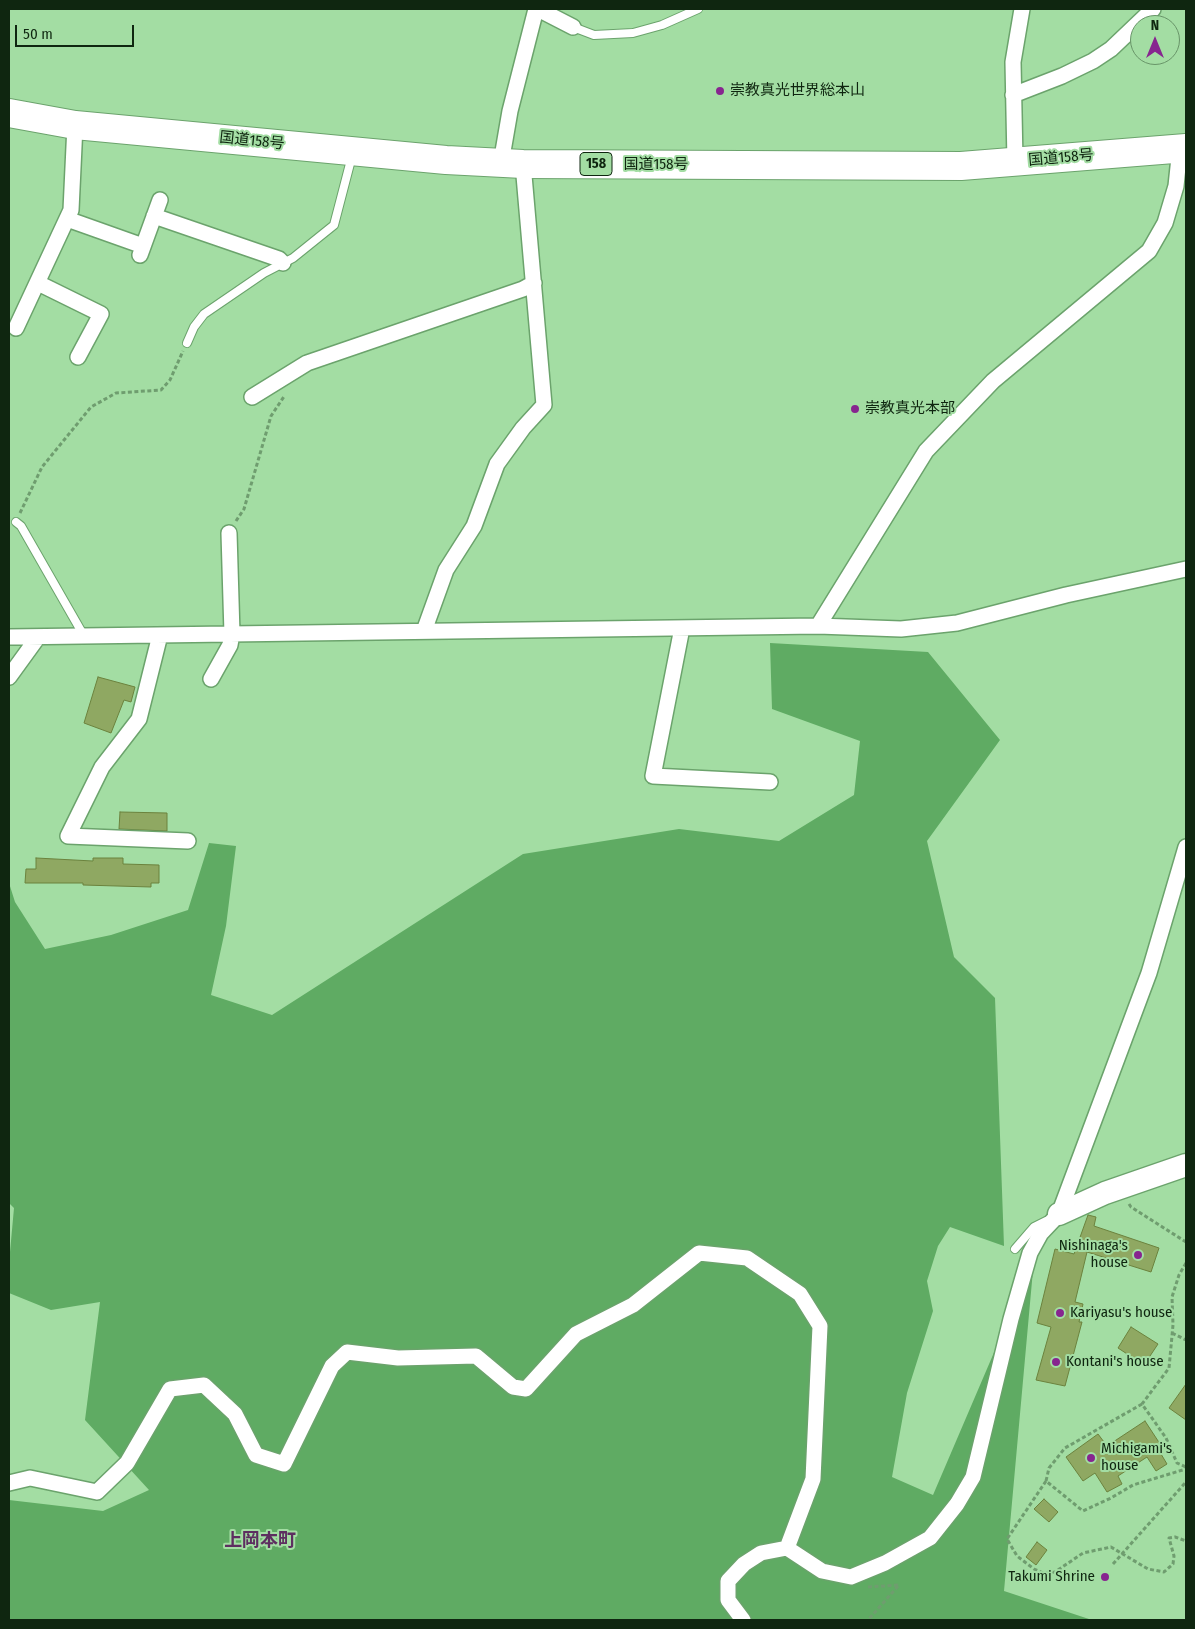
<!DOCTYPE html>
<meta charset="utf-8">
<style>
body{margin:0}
#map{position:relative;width:1195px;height:1629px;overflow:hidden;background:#a3dda3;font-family:"Fira Sans Condensed",sans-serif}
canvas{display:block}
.frame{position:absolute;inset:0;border:10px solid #0f2610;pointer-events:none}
.north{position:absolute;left:1130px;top:15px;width:50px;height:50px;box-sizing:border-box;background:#a3dda3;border:1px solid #689468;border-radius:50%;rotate:0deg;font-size:14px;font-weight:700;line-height:20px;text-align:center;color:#0f2610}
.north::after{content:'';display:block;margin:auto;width:18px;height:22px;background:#87258f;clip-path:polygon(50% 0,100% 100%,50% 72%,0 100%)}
.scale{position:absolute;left:15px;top:25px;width:119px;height:22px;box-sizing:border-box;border:2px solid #0f2610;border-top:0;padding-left:6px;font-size:15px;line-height:18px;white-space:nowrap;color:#0f2610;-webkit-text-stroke:4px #a3dda3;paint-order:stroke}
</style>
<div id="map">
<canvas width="1195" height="1629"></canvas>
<div class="frame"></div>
<div class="north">N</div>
<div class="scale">50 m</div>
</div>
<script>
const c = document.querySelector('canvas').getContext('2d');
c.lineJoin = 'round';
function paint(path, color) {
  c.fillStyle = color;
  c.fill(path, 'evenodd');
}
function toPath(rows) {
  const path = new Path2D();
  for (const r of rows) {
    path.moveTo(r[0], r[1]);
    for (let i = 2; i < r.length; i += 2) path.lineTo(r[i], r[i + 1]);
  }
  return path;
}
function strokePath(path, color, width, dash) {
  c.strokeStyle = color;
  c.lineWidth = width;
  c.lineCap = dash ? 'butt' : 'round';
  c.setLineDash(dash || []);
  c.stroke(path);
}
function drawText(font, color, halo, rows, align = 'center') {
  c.font = font + ' "Fira Sans Condensed","Noto Sans JP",sans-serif';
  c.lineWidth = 4;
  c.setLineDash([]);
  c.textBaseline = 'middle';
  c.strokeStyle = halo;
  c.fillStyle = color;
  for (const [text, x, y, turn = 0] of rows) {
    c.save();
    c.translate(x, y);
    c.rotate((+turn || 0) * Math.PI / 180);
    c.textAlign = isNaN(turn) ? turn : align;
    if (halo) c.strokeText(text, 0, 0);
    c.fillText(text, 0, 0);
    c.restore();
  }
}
paint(toPath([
 [770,643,928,652,1000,740,927,841,954,957,995,998,1004,1246,950,1227,938,1246,927,1281,933,1311,907,1393,892,1477,933,1495,1034,1259,1004,1591,1092,1620,9,1620,9,1500,103,1511,149,1490,85,1420,100,1302,51,1310,9,1293,9,1263,14,1208,9,1203,9,883,15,902,45,949,111,935,188,910,209,843,236,846,226,926,211,995,272,1015,523,854,679,829,779,841,854,795,860,741,772,709]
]), '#5fab63');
const building = toPath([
 [98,677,135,687,131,702,124,700,111,733,84,723,98,677],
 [120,812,167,813,167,831,119,829,120,812],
 [36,858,93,861,93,858,123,858,123,864,159,865,159,883,151,883,151,887,83,885,83,883,25,883,26,869,36,869,36,858],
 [1088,1215,1096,1217,1094,1226,1159,1248,1151,1272,1087,1252,1075,1302,1083,1304,1079,1322,1082,1322,1065,1386,1036,1380,1051,1327,1037,1323,1055,1249,1074,1254,1088,1215],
 [1131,1327,1158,1344,1144,1365,1118,1348,1131,1327],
 [1186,1384,1186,1420,1169,1408,1186,1384],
 [1145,1421,1162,1447,1158,1449,1167,1464,1156,1471,1147,1457,1118,1476,1122,1484,1107,1492,1095,1473,1083,1481,1066,1457,1098,1434,1107,1446,1145,1421],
 [1044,1499,1058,1512,1049,1522,1034,1509,1044,1499],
 [1037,1542,1047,1550,1036,1565,1026,1557,1037,1542]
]);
paint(building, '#8fa862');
strokePath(building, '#6b823d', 1);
const lane = toPath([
 [573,27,594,35,633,33,662,25,698,9],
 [187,343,194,327,204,314,264,273,293,258,334,225,352,156],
 [16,522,21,526,84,636],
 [1015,1249,1034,1227,1046,1221]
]);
const street = toPath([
 [538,9,573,27],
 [1013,95,1062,76,1093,61,1111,49,1153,9],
 [1015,162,1013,62,1022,9],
 [501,163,510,111,536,9],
 [154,216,279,259,283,263],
 [67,219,143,246],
 [140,255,160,200],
 [38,283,101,314,78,357],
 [16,328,71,210,75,125],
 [252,397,307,363,523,289,534,283],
 [818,626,926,451,993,381,1149,251,1165,223,1176,186,1180,148],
 [682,628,653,776,770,782],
 [424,631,446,570,474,526,497,464,523,428,544,405,523,164],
 [160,635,139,719,102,767,68,836,188,841],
 [9,637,818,626,901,629,957,623,1066,595,1186,569],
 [9,677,38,637],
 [211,679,230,645,232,634,229,533],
 [9,1483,30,1478,97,1492,127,1463,170,1389,204,1385,235,1414,256,1455,284,1464,332,1366,347,1352,398,1358,476,1356,513,1387,526,1389,576,1334,633,1305,699,1253,747,1258,800,1294,820,1326,813,1479,787,1548],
 [743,1620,728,1600,728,1581,744,1564,761,1553,787,1548,822,1571,851,1577,885,1563,930,1538,957,1504,973,1477,1011,1319,1030,1253,1041,1233,1059,1214,1149,973,1186,847]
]);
const secondary = toPath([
 [1059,1214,1105,1193,1186,1165]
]);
const highway = toPath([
 [9,113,75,125,446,160,523,164,961,166,1186,148]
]);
strokePath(lane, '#6ba36c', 10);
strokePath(street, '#6ba36c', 18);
strokePath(secondary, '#6ba36c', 25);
strokePath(highway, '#6ba36c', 30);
strokePath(toPath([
 [20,513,42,467,91,407,116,393,161,390,170,380,183,351],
 [236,521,244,509,271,416,285,395],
 [1129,1204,1131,1207,1186,1242],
 [1186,1263,1179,1275,1172,1297,1173,1325,1169,1368,1142,1404,1166,1438,1177,1463,1186,1467],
 [1172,1333,1186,1340],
 [1142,1404,1065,1448,1049,1468,1046,1481,1083,1511,1111,1498,1133,1485,1186,1469],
 [1046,1481,1007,1539,1017,1556,1034,1569,1043,1573,1055,1572,1083,1553,1111,1547,1148,1569,1164,1572,1173,1564,1174,1556,1169,1538,1175,1537,1186,1541],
 [1113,1564,1186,1482],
 [868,1587,899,1585,868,1620]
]), '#6f9d6f', 3, [4, 2.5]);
strokePath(lane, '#fff', 8);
strokePath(street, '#fff', 15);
strokePath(secondary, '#fff', 22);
strokePath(highway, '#fff', 28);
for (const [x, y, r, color] of [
 [720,91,5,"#87258f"],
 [855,409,5,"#87258f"],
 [1138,1255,5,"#87258f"],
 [1060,1313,5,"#87258f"],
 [1056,1362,5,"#87258f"],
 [1091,1458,5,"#87258f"],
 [1105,1577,5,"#87258f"]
]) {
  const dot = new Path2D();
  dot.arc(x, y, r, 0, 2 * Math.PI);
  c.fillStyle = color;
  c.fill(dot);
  strokePath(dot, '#a3dda3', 2);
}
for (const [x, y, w] of [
 [596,164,32]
]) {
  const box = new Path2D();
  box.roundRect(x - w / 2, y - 11.5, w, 23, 4);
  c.fillStyle = '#a3dda3';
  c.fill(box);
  strokePath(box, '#0f2610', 1);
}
drawText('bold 14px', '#0f2610', null, [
 ["158",596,164]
]);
drawText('15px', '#0f2610', '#a3dda3', [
 ["崇教真光世界総本山",730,91],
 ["崇教真光本部",865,409],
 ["Nishinaga's",1128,1246,"right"],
 ["house",1128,1263,"right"],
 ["Kariyasu's house",1070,1313],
 ["Kontani's house",1066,1362],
 ["Michigami's",1101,1449],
 ["house",1101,1466],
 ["Takumi Shrine",1095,1577,"right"]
], 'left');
drawText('15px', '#0f2610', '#a3dda3', [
 ["国道158号",252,141,6],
 ["国道158号",1061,158,-5],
 ["国道158号",656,165]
]);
drawText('bold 18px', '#5d2e60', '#a3dda3', [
 ["上岡本町",260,1541]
]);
</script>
